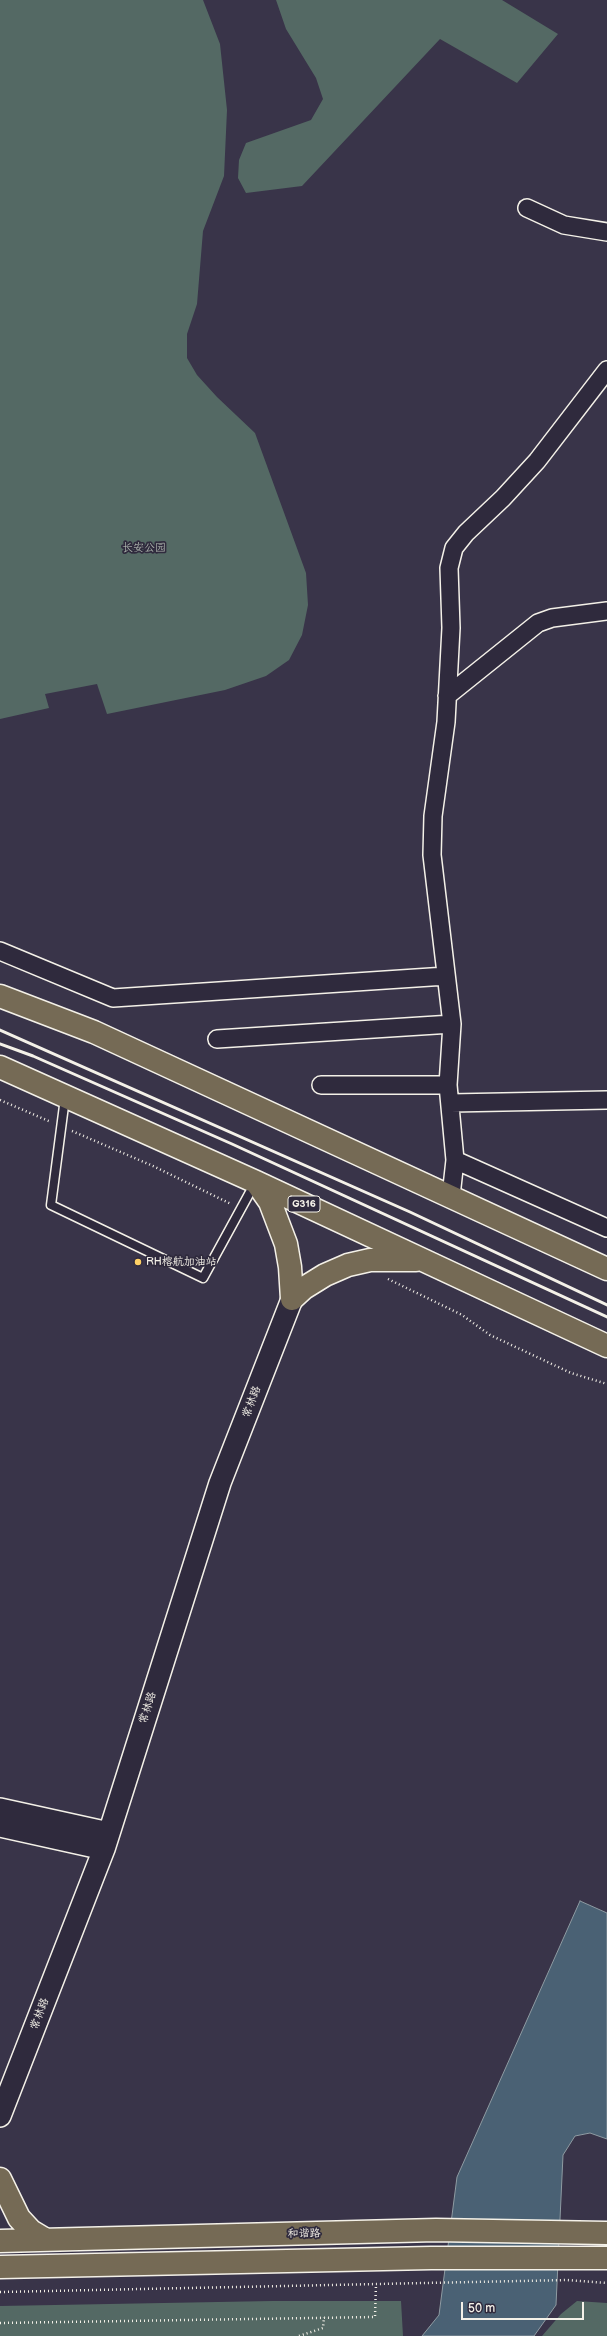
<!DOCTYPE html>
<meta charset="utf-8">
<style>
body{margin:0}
#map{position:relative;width:607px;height:2336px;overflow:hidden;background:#393449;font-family:"Balsamiq Sans",sans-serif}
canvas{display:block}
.scale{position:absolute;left:461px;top:2302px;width:123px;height:18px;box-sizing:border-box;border:2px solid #f4f1e8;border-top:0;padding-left:5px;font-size:12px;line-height:14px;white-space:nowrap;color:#f4f1e8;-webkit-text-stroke:3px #2f2a3d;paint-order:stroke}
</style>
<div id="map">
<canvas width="607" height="2336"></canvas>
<div class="scale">50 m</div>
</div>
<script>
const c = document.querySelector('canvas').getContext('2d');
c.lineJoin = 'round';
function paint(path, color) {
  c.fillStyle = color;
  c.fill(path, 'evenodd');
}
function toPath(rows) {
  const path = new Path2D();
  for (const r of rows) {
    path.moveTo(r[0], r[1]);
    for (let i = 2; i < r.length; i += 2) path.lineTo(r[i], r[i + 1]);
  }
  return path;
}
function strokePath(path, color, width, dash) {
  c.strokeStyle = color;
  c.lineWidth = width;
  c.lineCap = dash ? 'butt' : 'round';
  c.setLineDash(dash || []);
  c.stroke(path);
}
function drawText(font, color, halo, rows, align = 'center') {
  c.font = font + ' "Balsamiq Sans","LXGW WenKai TC",sans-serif';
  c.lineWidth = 3.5;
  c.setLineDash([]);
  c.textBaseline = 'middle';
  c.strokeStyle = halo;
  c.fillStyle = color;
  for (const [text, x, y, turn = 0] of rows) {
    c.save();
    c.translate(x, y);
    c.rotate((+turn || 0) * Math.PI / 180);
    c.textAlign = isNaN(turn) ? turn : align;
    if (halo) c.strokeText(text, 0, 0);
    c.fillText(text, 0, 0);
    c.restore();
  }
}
paint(toPath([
 [0,0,203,0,220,44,227,110,224,176,203,231,197,304,187,334,187,358,197,375,217,397,255,433,306,573,308,605,302,635,289,660,266,676,225,690,107,714,97,684,45,694,49,708,0,719],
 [276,0,502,0,558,34,517,83,440,39,302,186,246,193,238,178,239,160,246,143,311,120,323,99,316,78,286,29],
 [272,2301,401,2301,403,2336,0,2336,0,2306],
 [577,2301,607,2303,607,2336,542,2336,561,2314]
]), '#546964');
const water = toPath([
 [580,1901,607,1913,607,2139,590,2133,575,2136,563,2155,556,2305,534,2336,422,2336,439,2315,457,2177,580,1901]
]);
paint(water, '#4a6174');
strokePath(water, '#8e9ba2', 1);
const service = toPath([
 [65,1098,51,1205,203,1278,255,1183]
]);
const minor = toPath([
 [527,208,564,225,607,232],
 [447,696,538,623,552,618,607,611],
 [0,951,113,998,446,976],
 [217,1039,452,1024],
 [321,1085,448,1085],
 [451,1103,607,1100],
 [455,1160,607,1228],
 [451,1196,455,1160,448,1085,452,1024,432,855,433,816,446,722,451,628,449,568,454,548,466,533,503,498,537,461,607,370]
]);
const tertiary = toPath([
 [0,1809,109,1833],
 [0,1826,104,1849],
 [0,2116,104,1849,220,1483,292,1299]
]);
const primary = toPath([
 [0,2179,19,2218,31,2231,46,2240],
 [0,2241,436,2230,607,2233],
 [0,2267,431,2258,607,2258]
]);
const trunk = toPath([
 [0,996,94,1032,607,1269],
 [0,1067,256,1182,607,1346],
 [256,1182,270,1202,286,1244,290,1267,292,1299],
 [292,1299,304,1288,325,1275,348,1265,370,1260,416,1260]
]);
strokePath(service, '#f4f1e8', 11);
strokePath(minor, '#f4f1e8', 20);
strokePath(tertiary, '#f4f1e8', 24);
strokePath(primary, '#f4f1e8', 25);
strokePath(trunk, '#f4f1e8', 25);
strokePath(toPath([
 [0,1100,51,1122],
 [72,1131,153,1166,231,1204],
 [388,1279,462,1315,490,1335,571,1373,607,1384],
 [0,2292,567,2280,607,2283],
 [0,2323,375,2317,376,2284],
 [299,2336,323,2328,324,2317]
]), '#f4f1e8', 2.5, [1, 3]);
strokePath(service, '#2f2a3d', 8);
strokePath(minor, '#2f2a3d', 17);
strokePath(tertiary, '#2f2a3d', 21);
strokePath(primary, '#756a55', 22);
strokePath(trunk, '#756a55', 22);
strokePath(toPath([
 [0,1030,410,1212,607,1305],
 [0,1044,33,1056,232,1144,607,1317]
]), '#f4f1e8', 3);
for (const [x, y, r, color] of [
 [138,1262,4,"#ffd166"]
]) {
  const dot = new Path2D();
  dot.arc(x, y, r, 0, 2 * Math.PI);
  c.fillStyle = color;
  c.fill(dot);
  strokePath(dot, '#2f2a3d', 1.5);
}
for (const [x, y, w] of [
 [304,1204,32]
]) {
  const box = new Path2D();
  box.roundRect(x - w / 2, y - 8, w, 16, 3);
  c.fillStyle = '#2f2a3d';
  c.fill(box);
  strokePath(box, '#f4f1e8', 1);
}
drawText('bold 10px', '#f4f1e8', null, [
 ["G316",304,1204]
]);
drawText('11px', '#acb4ad', '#2f2a3d', [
 ["长安公园",144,548]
]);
drawText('11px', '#f4f1e8', '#2f2a3d', [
 ["RH榕航加油站",146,1262]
], 'left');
drawText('11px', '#f4f1e8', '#2f2a3d', [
 ["常林路",252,1402,-69],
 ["常林路",148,1708,-72],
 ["常林路",40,2014,-69],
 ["和谐路",304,2234,-1]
]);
</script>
